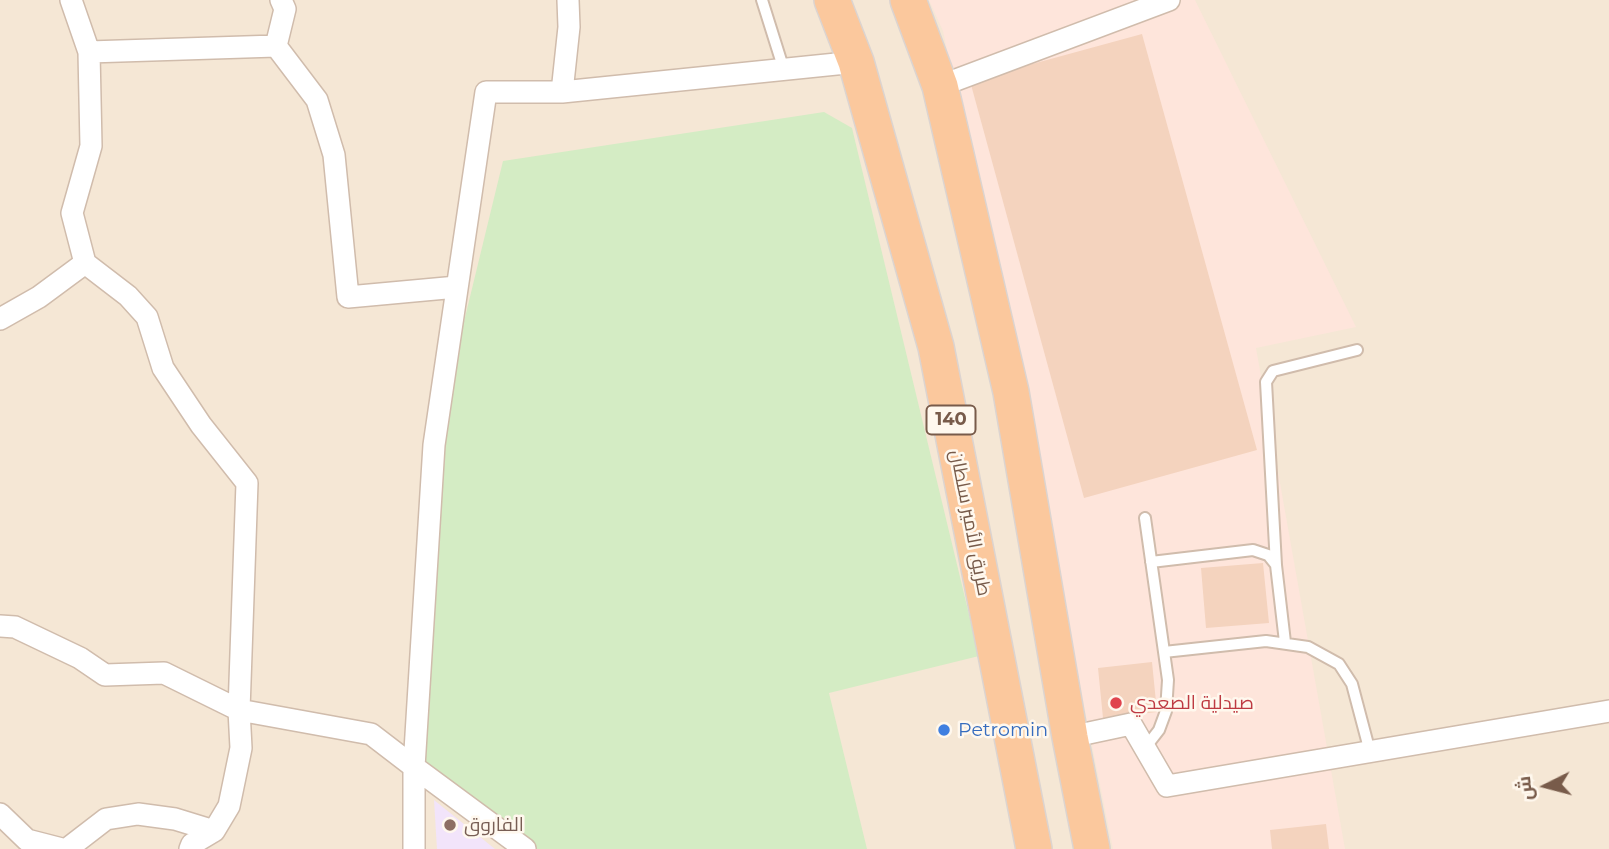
<!DOCTYPE html>
<meta charset="utf-8">
<style>
body{margin:0}
#map{position:relative;width:1609px;height:849px;overflow:hidden;background:#fdf5e7;font-family:Montserrat,Cairo,sans-serif}
canvas{display:block}
.north{position:absolute;left:1511px;top:751px;width:70px;height:70px;-webkit-text-stroke:5px #fff8ee;paint-order:stroke;rotate:264deg;font-size:19px;font-weight:700;line-height:28px;text-align:center;color:#785b4a}
.north::after{content:'';display:block;margin:auto;width:24px;height:32px;background:#785b4a;clip-path:polygon(50% 0,100% 100%,50% 72%,0 100%)}
</style>
<div id="map">
<canvas width="1609" height="849"></canvas>
<div class="north">ش</div>
</div>
<script>
const c = document.querySelector('canvas').getContext('2d');
c.lineJoin = 'round';
function paint(path, color) {
  c.fillStyle = color;
  c.fill(path, 'evenodd');
}
function toPath(rows) {
  const path = new Path2D();
  for (const r of rows) {
    path.moveTo(r[0], r[1]);
    for (let i = 2; i < r.length; i += 2) path.lineTo(r[i], r[i + 1]);
  }
  return path;
}
function strokePath(path, color, width, dash) {
  c.strokeStyle = color;
  c.lineWidth = width;
  c.lineCap = dash ? 'butt' : 'round';
  c.setLineDash(dash || []);
  c.stroke(path);
}
function drawText(font, color, halo, rows, align = 'center') {
  c.font = font + ' Montserrat,Cairo,sans-serif';
  c.lineWidth = 5;
  c.setLineDash([]);
  c.textBaseline = 'middle';
  c.strokeStyle = halo;
  c.fillStyle = color;
  for (const [text, x, y, turn = 0] of rows) {
    c.save();
    c.translate(x, y);
    c.rotate((+turn || 0) * Math.PI / 180);
    c.textAlign = isNaN(turn) ? turn : align;
    if (halo) c.strokeText(text, 0, 0);
    c.fillText(text, 0, 0);
    c.restore();
  }
}
paint(toPath([
 [0,0,1609,0,1609,849,0,849]
]), '#f5e7d5');
paint(toPath([
 [929,0,1195,0,1356,327,1256,348,1345,849,1113,849,1049,532,943,31]
]), '#fee5db');
paint(toPath([
 [434,800,495,849,437,849]
]), '#f2e4fa');
paint(toPath([
 [824,112,852,128,979,656,829,693,867,849,525,849,414,767,434,445,503,161]
]), '#d4ecc4');
paint(toPath([
 [1142,34,1257,450,1084,498,970,81],
 [1263,563,1269,623,1206,628,1201,568],
 [1152,662,1157,712,1103,718,1098,668],
 [1326,824,1329,849,1272,849,1270,830]
]), '#f4d3be');
const service = toPath([
 [762,0,784,70],
 [1145,518,1168,680,1166,711,1159,730,1145,748],
 [1151,562,1253,550,1268,555,1276,565,1285,642],
 [1276,565,1266,382,1273,371,1357,350],
 [1164,652,1266,641,1308,647,1339,664,1352,684,1370,752]
]);
const minor = toPath([
 [276,46,317,100,334,155,348,297,457,287],
 [89,52,276,46,285,9,281,0],
 [940,86,1169,0],
 [562,92,569,27,568,0],
 [85,263,128,296,147,317,163,368,201,425,247,483,239,710,371,734,414,767,414,849],
 [0,319,39,297,85,263,72,213,91,146,89,52,71,0],
 [0,626,15,627,80,658,105,675,164,673,239,710,241,748,229,806,214,831,175,819,138,814,106,819,67,849],
 [1070,737,1131,724,1167,786,1609,711],
 [0,814,27,840,62,849],
 [190,849,192,844,214,831],
 [525,849,414,767,434,445,486,92,562,92,856,62]
]);
const trunk = toPath([
 [832,0,856,62,936,347,1034,849],
 [908,0,940,86,1011,392,1070,737,1092,849]
]);
strokePath(service, '#d0bcac', 14);
strokePath(minor, '#d0bcac', 24);
strokePath(trunk, '#dcd4d0', 38);
strokePath(service, '#fff', 10);
strokePath(minor, '#fff', 21);
strokePath(trunk, '#fbc89d', 35);
for (const [x, y, r, color] of [
 [1116,703,7,"#e0444e"],
 [944,730,7,"#3f7fe0"],
 [450,825,7,"#8d6e63"]
]) {
  const dot = new Path2D();
  dot.arc(x, y, r, 0, 2 * Math.PI);
  c.fillStyle = color;
  c.fill(dot);
  strokePath(dot, '#fff8ee', 2.5);
}
for (const [x, y, w] of [
 [951,420,49]
]) {
  const box = new Path2D();
  box.roundRect(x - w / 2, y - 14.5, w, 29, 5);
  c.fillStyle = '#fff8ee';
  c.fill(box);
  strokePath(box, '#785b4a', 2);
}
drawText('bold 18px', '#785b4a', null, [
 ["140",951,420]
]);
drawText('19px', '#785b4a', '#fff8ee', [
 ["طريق الأمير سلطان",970,523,79]
]);
drawText('19px', '#be3a42', '#fff8ee', [
 ["صيدلية الصعدي",1130,703]
], 'left');
drawText('19px', '#366cbe', '#fff8ee', [
 ["Petromin",958,730]
], 'left');
drawText('19px', '#785e54', '#fff8ee', [
 ["الفاروق",464,825]
], 'left');
</script>
